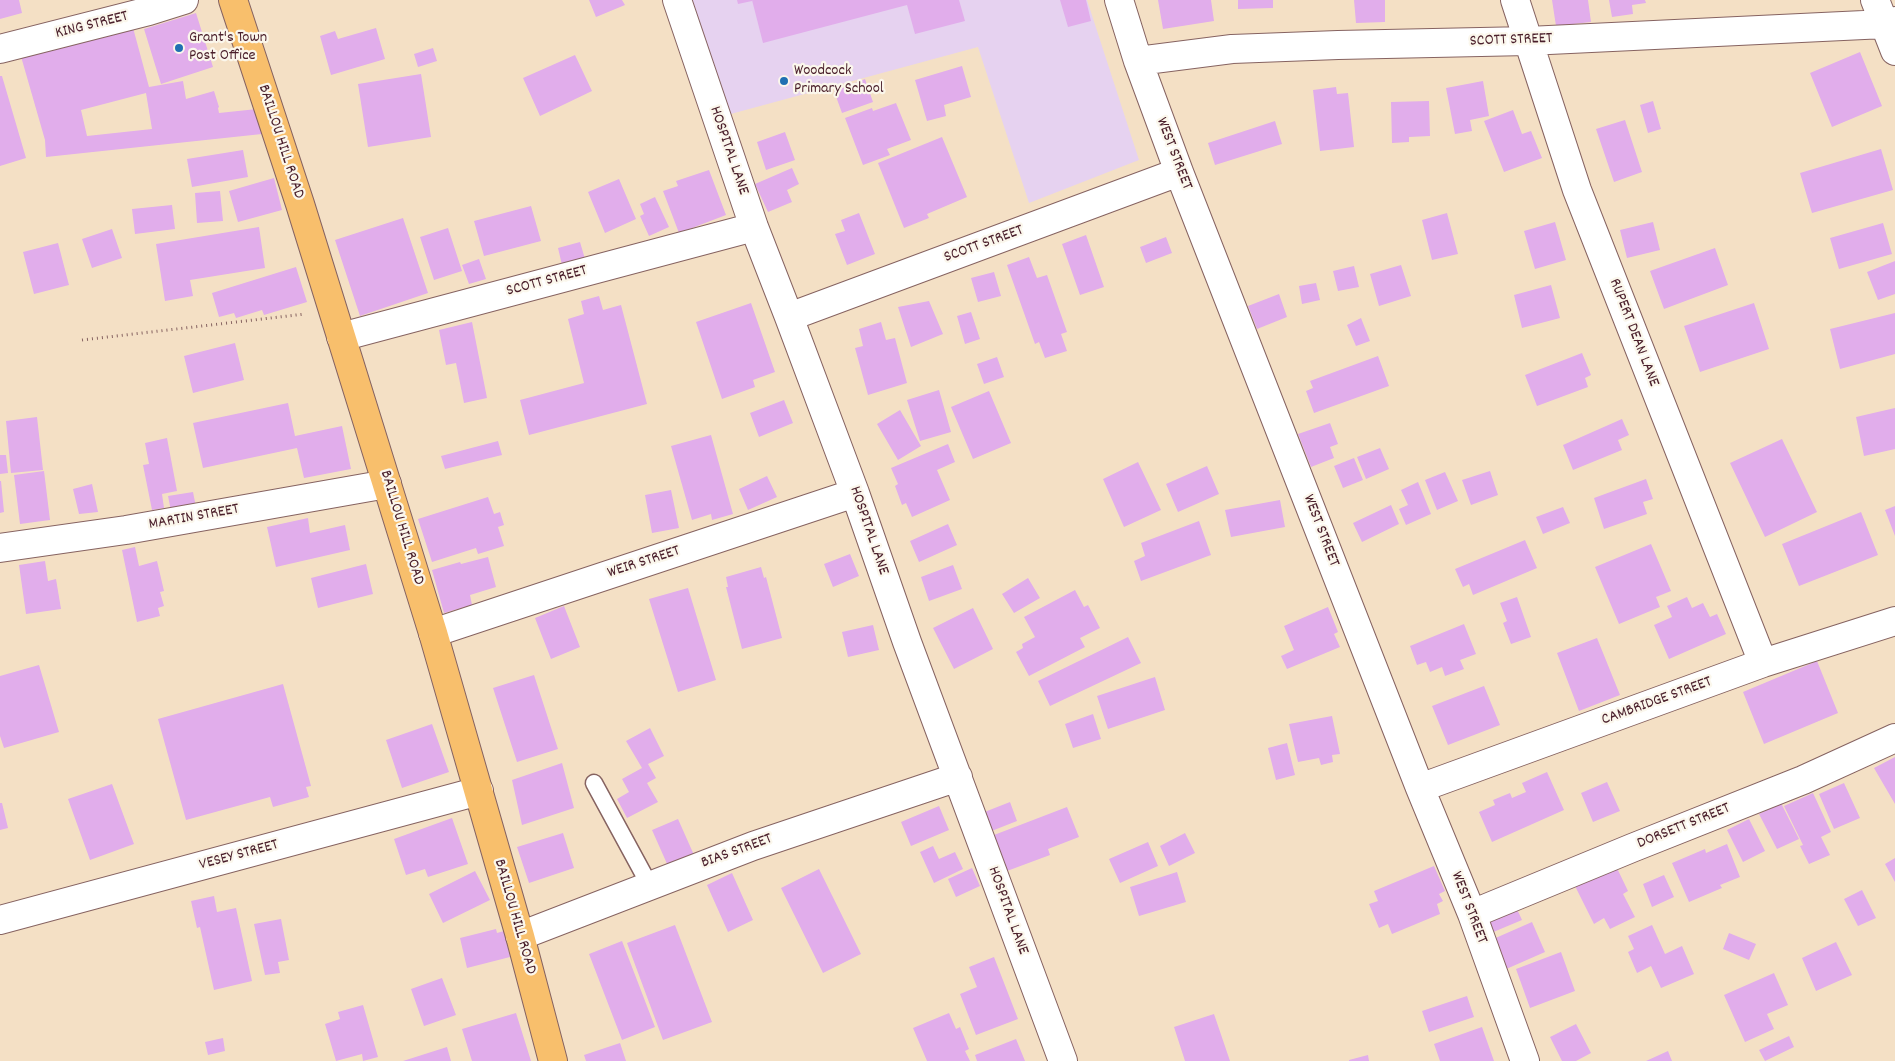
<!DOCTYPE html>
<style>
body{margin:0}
canvas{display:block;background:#f4e0c5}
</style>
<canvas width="1895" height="1061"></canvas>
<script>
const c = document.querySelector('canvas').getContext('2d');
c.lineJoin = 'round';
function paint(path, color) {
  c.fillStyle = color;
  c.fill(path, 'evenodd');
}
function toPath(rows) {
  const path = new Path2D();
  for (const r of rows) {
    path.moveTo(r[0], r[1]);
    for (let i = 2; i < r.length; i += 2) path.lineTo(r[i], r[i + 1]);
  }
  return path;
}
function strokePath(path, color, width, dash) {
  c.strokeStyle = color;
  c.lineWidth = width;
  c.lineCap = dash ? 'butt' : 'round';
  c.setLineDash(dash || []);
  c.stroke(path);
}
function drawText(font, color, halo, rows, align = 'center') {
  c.font = font + ' Dekko,sans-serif';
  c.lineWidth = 4.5;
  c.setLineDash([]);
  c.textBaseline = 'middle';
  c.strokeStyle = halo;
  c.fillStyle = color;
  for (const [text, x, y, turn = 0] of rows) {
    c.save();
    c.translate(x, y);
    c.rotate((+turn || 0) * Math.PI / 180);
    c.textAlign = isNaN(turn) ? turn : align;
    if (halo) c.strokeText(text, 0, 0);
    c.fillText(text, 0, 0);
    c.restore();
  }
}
paint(toPath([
 [692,0,1087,0,1139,160,1029,203,978,47,727,115]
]), '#e6d2f0');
paint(toPath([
 [0,0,19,0,22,13,0,19],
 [589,0,622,0,625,5,596,17],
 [737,0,752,0,752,1,738,4],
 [752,0,959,0,965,21,915,34,907,5,763,43],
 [1060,0,1086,0,1091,21,1068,27],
 [1158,0,1211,0,1214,21,1163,29],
 [1238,0,1273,0,1273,8,1238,9],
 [1354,0,1385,0,1385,22,1356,23],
 [1552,0,1588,0,1591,22,1556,26],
 [1609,0,1645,0,1646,3,1632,5,1633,14,1612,17],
 [196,13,213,67,161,84,144,29],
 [132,24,149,87,183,81,186,99,214,91,219,107,218,108,219,113,257,109,262,134,46,157,45,140,20,53],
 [146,93,152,129,87,136,81,110],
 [376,28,385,59,331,75,320,36,335,31,338,39],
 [433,48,437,61,418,67,414,54],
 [1860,52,1882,106,1832,127,1810,73],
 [575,55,592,91,540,116,523,78],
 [962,66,971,97,944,105,946,116,927,121,915,80],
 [421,74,431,137,368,147,358,84],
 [0,76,2,76,26,158,0,166],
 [865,79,873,102,842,113,834,91],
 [1483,81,1489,116,1470,120,1472,131,1455,134,1446,88],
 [1336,87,1337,94,1348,93,1354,147,1320,151,1313,90],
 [1429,101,1430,136,1409,137,1409,142,1392,143,1391,102],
 [1653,101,1661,129,1648,133,1640,105],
 [896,103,911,140,887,149,890,155,863,165,845,118,872,108,873,111],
 [1513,110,1522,134,1531,131,1542,158,1504,172,1484,121],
 [1625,120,1642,172,1614,182,1596,129],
 [1275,121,1282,144,1215,165,1208,143],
 [785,132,795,160,766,170,757,142],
 [942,137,967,197,927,214,929,218,904,228,878,163],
 [1881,149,1893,190,1812,213,1800,173],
 [243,150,248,177,192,187,187,159],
 [792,168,799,184,787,190,792,202,768,212,755,184],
 [709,170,726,215,679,233,663,191,678,186,676,181],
 [274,178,282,210,238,222,229,191],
 [619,179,636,219,605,233,588,192],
 [220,191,223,221,197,223,195,193],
 [655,197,669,227,649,236,640,216,644,214,640,204],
 [172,205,175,229,135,234,132,209],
 [531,206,541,241,484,256,474,221],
 [859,213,875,254,847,265,835,234,845,231,841,220],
 [1447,213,1458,254,1432,260,1422,220],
 [403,218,428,293,360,316,335,240],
 [1555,222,1566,260,1535,269,1524,231],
 [1653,222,1660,250,1627,258,1620,230],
 [1883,223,1892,254,1839,269,1830,238],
 [259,227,265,268,190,280,193,296,165,301,156,244],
 [448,228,462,271,434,280,420,237],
 [112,229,122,258,92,268,82,239],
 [1086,235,1104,287,1080,295,1062,244],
 [1166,237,1172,253,1146,263,1140,247],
 [580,242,585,259,562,265,558,248],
 [58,243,69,285,34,294,23,252],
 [1715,248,1728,285,1664,309,1650,271],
 [1029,257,1037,278,1047,275,1067,332,1061,334,1067,351,1045,358,1039,342,1035,344,1007,265],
 [479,259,486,279,469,284,462,265],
 [1895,261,1895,294,1878,300,1867,272],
 [1401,265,1411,296,1379,306,1370,274],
 [1354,266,1359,287,1338,291,1333,271],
 [296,267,307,302,264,315,262,310,236,318,234,313,219,317,212,293],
 [994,272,1001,296,978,302,971,278],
 [1316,283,1320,300,1302,304,1299,286],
 [1551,285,1560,318,1522,328,1514,295],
 [1279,294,1287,317,1257,329,1248,306],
 [599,296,603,310,621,305,647,404,529,435,520,400,584,383,568,319,584,314,581,301],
 [929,301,943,334,911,347,898,307],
 [751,303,775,372,753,380,755,387,722,399,696,322],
 [1754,303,1769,349,1700,372,1684,326],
 [971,312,980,339,965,344,957,316],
 [1895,313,1895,354,1840,369,1830,329],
 [1361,318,1370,341,1356,346,1347,325],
 [472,322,487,398,464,403,456,363,446,365,439,330],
 [881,322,886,340,895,338,907,383,868,395,855,348,863,346,859,329],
 [235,343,244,380,193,393,184,356],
 [1582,353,1591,375,1585,378,1588,387,1537,406,1525,375],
 [1378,356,1389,386,1314,413,1306,391,1313,388,1310,381],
 [997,357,1004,377,984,384,977,364],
 [939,390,951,432,920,441,907,400],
 [989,391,1011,443,973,459,951,407],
 [784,400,793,423,759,437,750,413],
 [288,403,295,436,342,426,351,469,304,478,297,448,203,468,193,423],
 [1895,408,1895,449,1864,456,1856,417],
 [900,410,921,446,898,460,877,424],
 [37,417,43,470,11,473,6,421],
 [1622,419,1629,435,1618,440,1622,450,1573,470,1563,445],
 [1330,423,1338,444,1330,447,1334,458,1311,467,1298,434],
 [711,435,733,514,712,520,711,514,692,520,671,446],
 [167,438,177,491,162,494,164,508,152,510,143,465,149,464,145,443],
 [1782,439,1817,512,1765,537,1730,463],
 [498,441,502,455,445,469,441,456],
 [948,444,955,462,937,470,950,500,912,517,906,503,902,505,895,486,898,484,891,468],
 [1380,448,1389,469,1366,479,1357,457],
 [0,455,6,455,8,473,0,474],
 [1354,458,1363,480,1343,488,1334,466],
 [1138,462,1161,510,1124,527,1103,479],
 [1207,466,1219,494,1178,512,1166,484],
 [44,471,50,520,20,524,14,475],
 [1490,471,1498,495,1471,505,1462,480],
 [1445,472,1458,501,1437,510,1425,480],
 [767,476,777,497,748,510,739,489],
 [1646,479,1653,499,1643,502,1647,514,1604,529,1594,498],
 [0,481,1,481,4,512,0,513],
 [1418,482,1431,514,1406,525,1399,509,1408,505,1401,490],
 [92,484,98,512,79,514,73,489],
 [671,490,679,528,652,533,645,495],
 [193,492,196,507,171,511,168,496],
 [488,497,494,514,500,512,504,525,498,527,504,546,478,554,476,548,432,562,418,519],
 [1280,500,1285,527,1231,537,1225,510],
 [1391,505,1399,524,1362,542,1353,523],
 [1895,506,1895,536,1885,510],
 [1563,507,1570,523,1543,534,1536,517],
 [1861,512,1878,555,1799,586,1782,544],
 [308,518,310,533,345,525,350,550,276,567,267,527],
 [1199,521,1211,555,1141,581,1134,561,1145,556,1141,543],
 [948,524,957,545,919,562,910,541],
 [1525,540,1537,568,1473,595,1469,584,1463,587,1455,569],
 [1651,544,1671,591,1656,597,1660,607,1619,624,1595,567],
 [135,547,139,566,157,561,164,591,160,592,164,606,158,608,160,616,137,622,122,550],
 [850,554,859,576,833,587,824,564],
 [488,557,496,587,470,595,472,605,444,613,432,570,460,562,461,564],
 [45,561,48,581,56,579,61,609,26,614,19,565],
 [366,564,373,594,318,608,311,578],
 [953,565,962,589,929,601,921,577],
 [761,567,764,578,766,577,782,638,742,649,726,587,728,587,726,577],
 [1028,578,1040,598,1014,613,1002,594],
 [688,588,716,680,678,692,649,599],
 [1075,590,1084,607,1088,605,1100,628,1080,638,1085,647,1029,676,1016,652,1023,648,1022,644,1035,637,1024,617],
 [1517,597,1531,637,1511,644,1503,623,1507,621,1500,603],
 [1687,597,1692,608,1703,603,1710,617,1717,614,1726,634,1669,659,1654,625,1672,617,1667,606],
 [564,606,580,647,551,659,535,618],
 [1328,607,1338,632,1334,634,1340,647,1287,669,1281,656,1294,650,1284,626],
 [973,608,993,649,954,669,933,628],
 [1464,624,1476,654,1460,660,1464,669,1445,676,1442,667,1430,672,1426,662,1417,665,1410,646],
 [873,625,879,650,848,657,842,632],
 [1128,637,1141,663,1050,706,1038,681],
 [1597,638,1620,695,1579,711,1557,653],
 [1817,661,1838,713,1764,744,1743,692],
 [39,665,59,732,4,748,0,736,0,676],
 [534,675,558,749,517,762,493,688],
 [1155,677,1165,710,1108,729,1097,696],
 [283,684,311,786,306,787,309,797,273,807,270,797,186,820,158,719],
 [1484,686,1500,725,1448,745,1432,706],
 [1093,714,1101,739,1073,748,1065,724],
 [1332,716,1340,754,1332,755,1333,762,1321,765,1319,758,1298,762,1289,724],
 [432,724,449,772,402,788,386,740],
 [650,728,664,756,648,764,656,778,647,783,658,802,627,818,617,799,629,792,622,779,642,768,626,741],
 [1287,743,1295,775,1276,780,1268,748],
 [1895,757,1895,804,1874,768],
 [562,763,574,808,522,825,512,780],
 [1547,772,1564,810,1492,842,1479,812,1495,805,1493,800,1510,793,1512,798,1526,792,1522,783],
 [1607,782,1620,811,1593,822,1581,793],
 [1844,783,1860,818,1834,829,1819,794],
 [112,784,134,844,90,860,68,799],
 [1813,793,1831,832,1821,837,1830,855,1809,864,1800,846,1803,845,1784,806],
 [1010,802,1017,821,989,832,982,813],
 [0,803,2,803,8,828,0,830],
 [1781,803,1799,839,1777,849,1759,814],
 [939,806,949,830,911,846,901,822],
 [1067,807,1079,837,1048,849,1050,855,1007,871,994,835],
 [452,818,468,864,428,877,425,869,406,875,394,839],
 [678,819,694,855,668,866,652,830],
 [1749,819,1765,851,1743,862,1727,830],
 [563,833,574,868,529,883,517,847],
 [1185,833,1195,853,1169,866,1160,846],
 [1148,842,1158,866,1120,883,1109,859],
 [1727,844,1740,877,1720,885,1722,888,1689,902,1672,863,1705,849,1706,853],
 [933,846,939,859,955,852,963,869,934,883,920,852],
 [1895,858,1895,882,1885,864],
 [1615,864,1628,891,1623,894,1635,917,1610,929,1604,918,1594,924,1574,884],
 [1434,866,1445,891,1439,894,1443,901,1437,904,1440,914,1392,934,1388,924,1379,928,1369,904,1378,901,1374,891],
 [972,868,980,886,956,897,948,879],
 [819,869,861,954,823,973,781,888],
 [475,871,490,900,443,923,429,894],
 [1177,872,1186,902,1139,916,1130,887],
 [732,873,753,920,728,932,707,885],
 [1664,875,1674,897,1652,907,1643,884],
 [1862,890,1876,918,1858,926,1844,899],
 [214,896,217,912,236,908,252,981,214,990,200,927,197,928,191,901],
 [1516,907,1522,920,1491,933,1486,920],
 [281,919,289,960,278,962,280,973,265,975,254,924],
 [1532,922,1545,952,1504,970,1491,940],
 [675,925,712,1022,663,1040,627,943],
 [1652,925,1665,954,1682,946,1694,974,1661,988,1651,966,1637,973,1628,952,1634,949,1628,936],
 [496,929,497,933,504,931,510,957,467,968,460,938],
 [1729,933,1756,944,1749,960,1723,949],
 [622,941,655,1027,622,1040,589,954],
 [1836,942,1852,975,1816,991,1802,958],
 [1561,952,1575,991,1530,1008,1516,969],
 [994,957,1018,1019,976,1035,960,994,977,987,969,967],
 [1774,973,1788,1005,1767,1014,1774,1029,1745,1042,1724,995],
 [442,978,456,1015,424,1026,411,989],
 [1467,996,1474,1017,1429,1032,1422,1011],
 [363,1005,378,1057,363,1061,362,1054,336,1061,325,1024,340,1019,338,1012],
 [516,1013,531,1061,472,1061,462,1029],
 [949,1013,956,1029,960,1027,969,1049,965,1051,970,1061,927,1061,913,1028],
 [1214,1014,1230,1061,1185,1061,1174,1027],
 [1576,1024,1591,1053,1576,1061,1562,1061,1550,1037],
 [1482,1027,1494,1061,1440,1061,1434,1044],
 [1789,1036,1794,1047,1765,1061,1759,1050],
 [223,1038,225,1051,208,1055,205,1042],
 [1016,1039,1025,1061,977,1061,975,1055],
 [620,1043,626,1061,586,1061,584,1055],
 [447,1047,451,1061,403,1061],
 [1668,1051,1672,1061,1646,1061],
 [1368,1055,1369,1061,1349,1061,1349,1060]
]), '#e1adeb');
const lane = toPath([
 [594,783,650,886]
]);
const street = toPath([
 [677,0,754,227,789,317,855,493,907,642,1063,1061],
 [1119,0,1138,61,1179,172,1420,788,1472,914,1525,1061],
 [1515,0,1577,190,1763,663],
 [1875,0,1895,51],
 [0,49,149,11,184,0],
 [1138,61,1232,49,1338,45,1528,41,1885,24,1895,21],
 [789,317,1179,172],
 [341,337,754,227],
 [0,548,126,530,387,484],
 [433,633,855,493],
 [1420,788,1763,663,1895,621],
 [1472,914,1632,848,1803,780,1895,738],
 [0,920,479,791],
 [520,936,753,846,958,777]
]);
const primary = toPath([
 [233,0,300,204,433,633,520,936,553,1061]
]);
strokePath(lane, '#866361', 19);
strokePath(street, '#866361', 30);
strokePath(primary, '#866361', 30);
strokePath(toPath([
 [82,340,305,314]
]), '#866361', 3, [1, 4]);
strokePath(lane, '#fff', 16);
strokePath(street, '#fff', 28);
strokePath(primary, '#f8bf6c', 28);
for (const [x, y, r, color] of [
 [179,48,5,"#1f6fb2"],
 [784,81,5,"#1f6fb2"]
]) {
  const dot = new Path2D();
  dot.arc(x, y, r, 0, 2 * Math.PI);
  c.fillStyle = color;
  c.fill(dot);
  strokePath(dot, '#fbf7ec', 2);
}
drawText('16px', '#4a1f2b', '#fbf7ec', [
 ["KING STREET",92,26,-14],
 ["SCOTT STREET",1511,41,-2],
 ["BAILLOU HILL ROAD",280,142,72],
 ["HOSPITAL LANE",728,151,71],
 ["WEST STREET",1173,154,69],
 ["SCOTT STREET",984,245,-20],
 ["SCOTT STREET",547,282,-15],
 ["RUPERT DEAN LANE",1633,333,69],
 ["MARTIN STREET",194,518,-10],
 ["BAILLOU HILL ROAD",401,528,73],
 ["HOSPITAL LANE",868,531,71],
 ["WEST STREET",1320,531,69],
 ["WEIR STREET",644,563,-18],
 ["CAMBRIDGE STREET",1657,702,-20],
 ["DORSETT STREET",1684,827,-22],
 ["BIAS STREET",737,852,-20],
 ["VESEY STREET",239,856,-15],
 ["WEST STREET",1468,908,69],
 ["HOSPITAL LANE",1007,911,70],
 ["BAILLOU HILL ROAD",514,917,74]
]);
drawText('16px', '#4a1f2b', '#fbf7ec', [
 ["Grant's Town",189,39],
 ["Post Office",189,57],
 ["Woodcock",794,72],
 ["Primary School",794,90]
], 'left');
</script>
